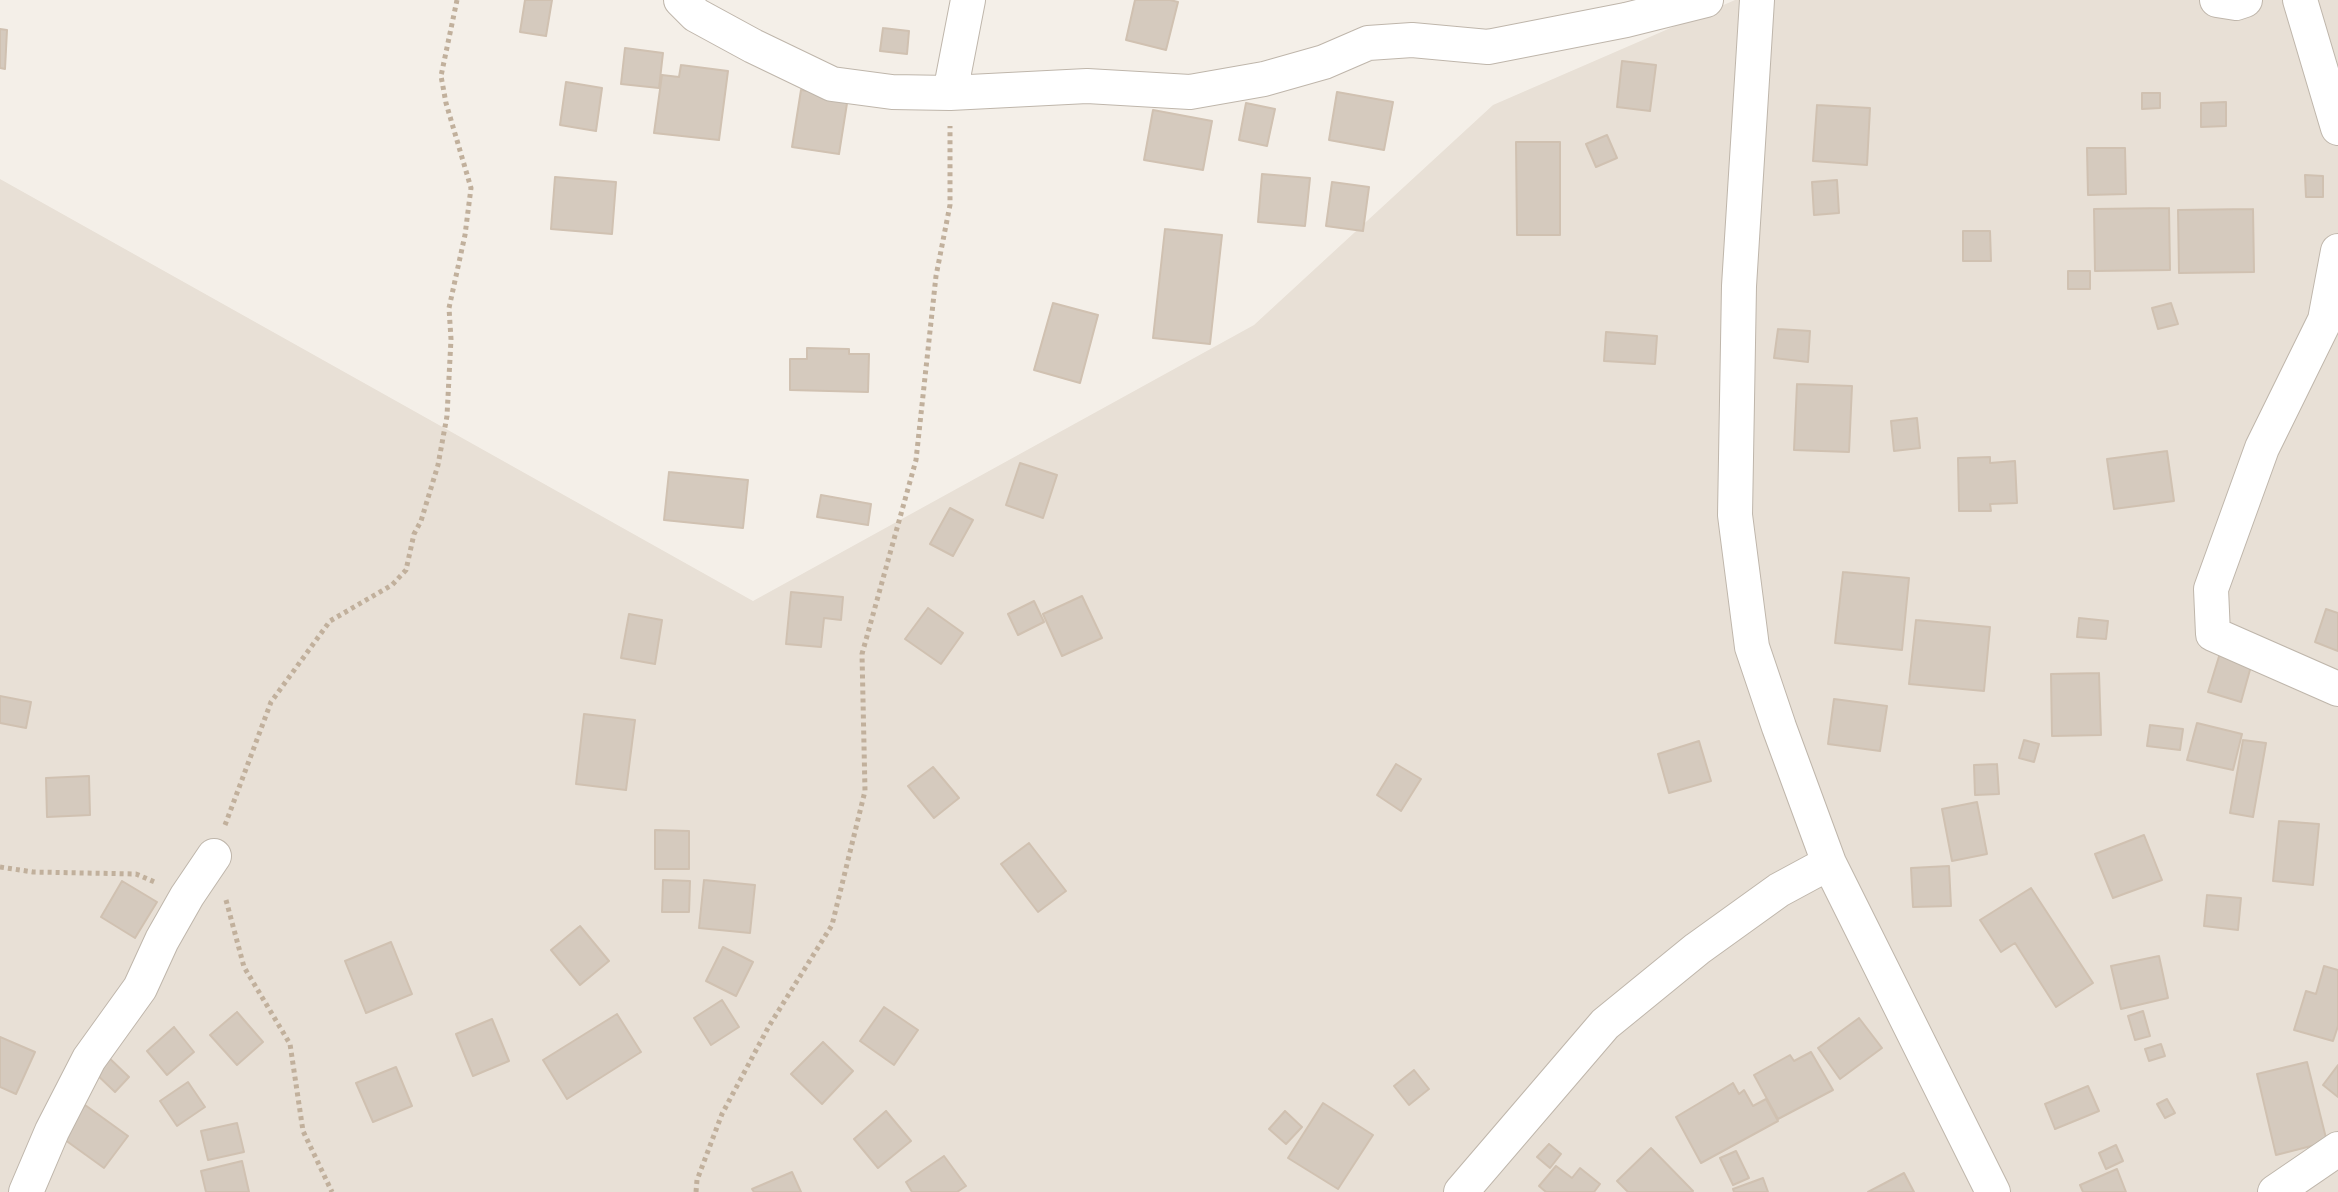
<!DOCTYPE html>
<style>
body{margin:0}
canvas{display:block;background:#f4efe8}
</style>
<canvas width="2338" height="1192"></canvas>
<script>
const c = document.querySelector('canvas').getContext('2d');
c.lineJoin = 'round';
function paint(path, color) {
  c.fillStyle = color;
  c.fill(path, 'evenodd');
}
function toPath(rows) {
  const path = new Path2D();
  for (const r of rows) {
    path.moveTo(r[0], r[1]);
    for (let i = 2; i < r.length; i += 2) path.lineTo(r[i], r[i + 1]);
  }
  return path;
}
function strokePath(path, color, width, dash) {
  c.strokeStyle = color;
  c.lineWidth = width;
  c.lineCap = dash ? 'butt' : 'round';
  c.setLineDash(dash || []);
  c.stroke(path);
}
paint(toPath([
 [1735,0,2338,0,2338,1192,0,1192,0,179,753,601,1254,325,1493,105]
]), '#e8e0d6');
const building = toPath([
 [525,0,552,0,546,36,520,32,525,0],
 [1135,0,1170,0,1178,2,1166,50,1126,40,1135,0],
 [883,28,909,31,907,54,880,51,883,28],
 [0,29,7,30,5,69,0,68,0,29],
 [625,48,663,53,659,88,621,84,625,48],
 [1622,61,1656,65,1650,111,1617,107,1622,61],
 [681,65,728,71,719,140,654,133,662,75,679,77,681,65],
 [566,82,602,88,596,131,560,125,566,82],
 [801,90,848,97,839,154,792,147,801,90],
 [1337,92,1393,102,1384,150,1329,140,1337,92],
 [2142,93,2160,93,2160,108,2142,109,2142,93],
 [2226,102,2226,126,2201,127,2201,103,2226,102],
 [1246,103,1275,109,1267,146,1239,140,1246,103],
 [1817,105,1870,108,1867,165,1813,161,1817,105],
 [1153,110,1212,121,1203,170,1144,160,1153,110],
 [1607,135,1617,158,1596,167,1586,144,1607,135],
 [1516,142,1560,142,1560,235,1517,235,1516,142],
 [2087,148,2125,148,2126,194,2088,195,2087,148],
 [1262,174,1310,178,1305,226,1258,222,1262,174],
 [2305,175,2323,176,2323,197,2306,197,2305,175],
 [555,177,616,182,612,234,551,229,555,177],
 [1837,180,1839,213,1814,215,1812,182,1837,180],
 [1332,182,1369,187,1363,231,1326,226,1332,182],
 [2169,208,2170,270,2095,271,2094,209,2169,208],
 [2253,209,2254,272,2179,273,2178,210,2253,209],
 [1165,229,1222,235,1210,344,1153,338,1165,229],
 [1963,231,1990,231,1991,261,1963,261,1963,231],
 [2068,271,2090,271,2090,289,2068,289,2068,271],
 [1053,303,1098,315,1080,383,1034,370,1053,303],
 [2171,303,2178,324,2158,329,2152,308,2171,303],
 [1778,329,1810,331,1808,362,1774,358,1778,329],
 [1606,332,1657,336,1655,364,1604,361,1606,332],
 [807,348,849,349,849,354,869,354,868,392,790,390,790,359,807,359,807,348],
 [1797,384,1852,386,1849,452,1794,450,1797,384],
 [1917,418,1920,448,1894,451,1891,421,1917,418],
 [2167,451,2174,501,2114,509,2107,459,2167,451],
 [1990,457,1990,463,2015,461,2017,503,1990,504,1991,511,1959,511,1958,458,1990,457],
 [1020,463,1057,475,1043,518,1006,505,1020,463],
 [669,472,748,480,743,528,664,520,669,472],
 [821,495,871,504,868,525,817,517,821,495],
 [950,508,973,520,953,556,930,544,950,508],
 [1843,572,1909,578,1902,650,1835,643,1843,572],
 [791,592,843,597,841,620,824,618,821,647,786,644,791,592],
 [1082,596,1102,638,1062,656,1043,614,1082,596],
 [1034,601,1044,622,1018,635,1008,614,1034,601],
 [928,608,963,633,941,664,905,639,928,608],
 [2326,609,2338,613,2338,651,2315,642,2326,609],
 [629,614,662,620,655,664,621,658,629,614],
 [2079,618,2108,621,2106,639,2077,637,2079,618],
 [1916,620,1990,627,1984,691,1909,684,1916,620],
 [2221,650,2253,659,2241,702,2208,692,2221,650],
 [2099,673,2101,735,2052,736,2051,674,2099,673],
 [0,696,31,702,26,728,0,723,0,696],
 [1834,699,1887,706,1880,751,1828,744,1834,699],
 [584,714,635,720,626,790,576,784,584,714],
 [2197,723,2242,734,2233,770,2187,760,2197,723],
 [2150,725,2183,729,2180,750,2147,746,2150,725],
 [2024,740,2039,744,2034,762,2019,758,2024,740],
 [2243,740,2266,743,2253,817,2230,813,2243,740],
 [1699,741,1711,781,1669,793,1658,754,1699,741],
 [1396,764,1421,779,1401,811,1377,795,1396,764],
 [1997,764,1999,794,1975,795,1974,765,1997,764],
 [933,767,959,798,934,818,908,786,933,767],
 [89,776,90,815,47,817,46,778,89,776],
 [1977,802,1987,854,1952,861,1942,809,1977,802],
 [2279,821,2319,824,2313,885,2273,881,2279,821],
 [655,830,689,831,689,869,655,869,655,830],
 [2144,835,2162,880,2113,898,2095,854,2144,835],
 [1029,843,1066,891,1038,912,1001,864,1029,843],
 [1949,866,1951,906,1913,907,1911,868,1949,866],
 [663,880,690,881,689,912,662,912,663,880],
 [704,880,755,885,750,933,699,928,704,880],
 [122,881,157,902,135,938,101,917,122,881],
 [2031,888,2093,983,2056,1007,2015,943,2001,952,1980,920,2031,888],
 [2207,895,2241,898,2238,930,2204,926,2207,895],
 [580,926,609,961,580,985,551,950,580,926],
 [391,942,412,994,366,1013,345,961,391,942],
 [723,947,753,962,736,996,706,981,723,947],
 [2159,956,2168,998,2121,1009,2111,966,2159,956],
 [2324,966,2338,970,2338,1026,2333,1041,2294,1030,2306,991,2316,994,2324,966],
 [722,1000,739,1027,711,1045,694,1018,722,1000],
 [884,1007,918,1030,894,1065,860,1041,884,1007],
 [2143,1011,2150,1036,2135,1040,2128,1016,2143,1011],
 [237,1012,263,1042,237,1065,210,1035,237,1012],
 [617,1014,641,1052,567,1099,543,1060,617,1014],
 [1859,1018,1882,1048,1840,1079,1818,1048,1859,1018],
 [492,1019,509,1061,473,1076,456,1034,492,1019],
 [174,1027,194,1052,167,1075,147,1051,174,1027],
 [0,1037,35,1052,16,1094,0,1087,0,1037],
 [823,1042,853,1071,822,1104,791,1074,823,1042],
 [2161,1044,2165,1056,2149,1061,2145,1049,2161,1044],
 [1811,1052,1833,1090,1778,1119,1754,1075,1790,1055,1794,1061,1811,1052],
 [105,1054,129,1077,115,1092,91,1069,105,1054],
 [2307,1062,2327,1142,2276,1155,2257,1074,2307,1062],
 [2338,1065,2338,1097,2323,1085,2338,1065],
 [396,1067,412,1106,373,1122,356,1083,396,1067],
 [1414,1070,1429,1089,1409,1105,1394,1086,1414,1070],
 [188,1082,205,1107,177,1126,160,1101,188,1082],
 [1733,1083,1739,1094,1744,1090,1753,1106,1766,1099,1778,1121,1701,1163,1676,1117,1733,1083],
 [2088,1086,2099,1111,2055,1129,2045,1104,2088,1086],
 [2167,1099,2175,1113,2165,1118,2157,1104,2167,1099],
 [1323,1103,1373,1135,1338,1189,1288,1158,1323,1103],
 [85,1105,128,1136,104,1168,61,1137,85,1105],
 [886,1111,911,1141,878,1168,854,1139,886,1111],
 [1285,1111,1302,1127,1286,1144,1269,1129,1285,1111],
 [237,1123,244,1152,208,1160,201,1131,237,1123],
 [1549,1144,1561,1154,1550,1168,1537,1157,1549,1144],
 [2116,1145,2123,1161,2106,1169,2099,1153,2116,1145],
 [1651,1148,1693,1191,1691,1192,1628,1192,1617,1181,1651,1148],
 [1736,1151,1749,1178,1733,1185,1720,1158,1736,1151],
 [944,1156,966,1186,957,1192,912,1192,906,1182,944,1156],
 [242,1161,249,1192,206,1192,201,1171,242,1161],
 [1556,1166,1572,1178,1580,1168,1600,1184,1594,1192,1546,1192,1539,1186,1556,1166],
 [2117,1169,2126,1192,2083,1192,2080,1185,2117,1169],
 [792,1172,801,1192,754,1192,752,1189,792,1172],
 [1904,1173,1914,1192,1868,1192,1904,1173],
 [1763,1178,1768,1192,1734,1192,1733,1189,1763,1178]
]);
paint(building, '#d5cabe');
strokePath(building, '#d0c1b1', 2);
const minor = toPath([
 [681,0,696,15,753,46,832,84,892,92,950,93,1087,86,1190,92,1264,79,1324,62,1368,43,1412,40,1488,47,1626,20,1706,0],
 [1757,0,1739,286,1735,515,1752,647,1779,727,1829,863,1993,1192],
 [2217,0,2236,3,2245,0],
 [2300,0,2338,128],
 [950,93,968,0],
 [2338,251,2325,320,2262,448,2211,589,2213,634,2338,689],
 [26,1192,52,1131,89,1059,140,988,162,940,187,896,214,856],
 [1461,1192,1605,1024,1697,949,1779,890,1829,863],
 [2275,1192,2338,1149]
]);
strokePath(minor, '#bfb6ab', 36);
strokePath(toPath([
 [225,825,271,702,330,621,392,585,406,570,414,534,421,521,438,465,447,416,451,339,449,308,465,235,471,188,446,103,441,76,457,0],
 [0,867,33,872,136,874,157,883],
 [226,900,244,967,290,1044,303,1131,332,1192],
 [696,1192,697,1180,722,1114,769,1026,832,925,865,791,862,654,916,460,936,276,950,205,950,126]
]), '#c1b09c', 5, [4, 4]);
strokePath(minor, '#fff', 34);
</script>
